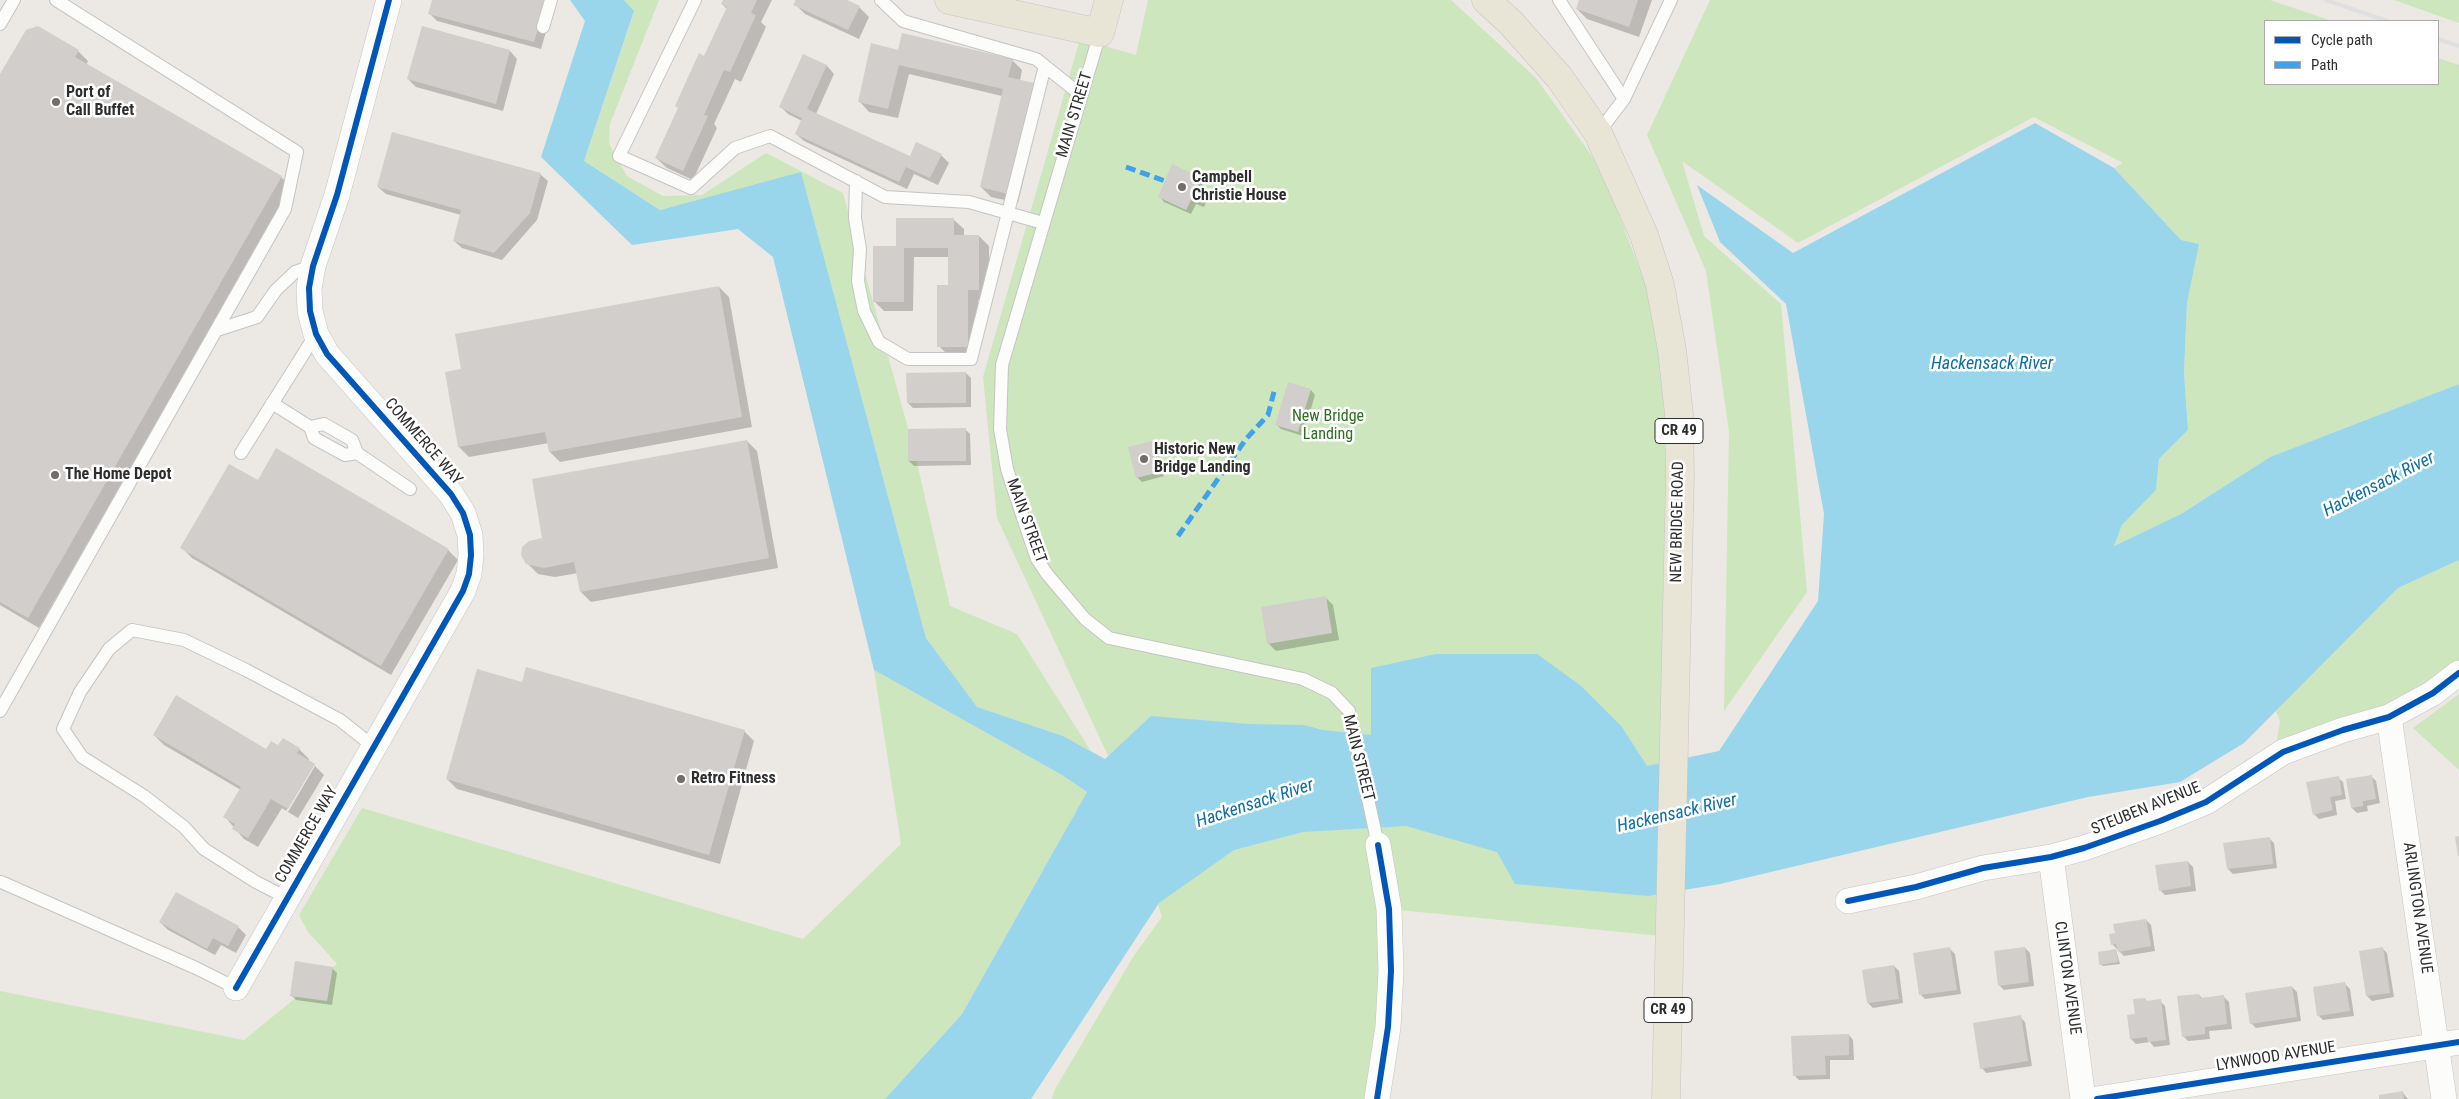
<!DOCTYPE html>
<style>
body{margin:0}
#map{position:relative;width:2459px;height:1099px;overflow:hidden;background:#ece8e4;font-family:"Roboto Condensed",sans-serif}
canvas{display:block}
.legend{position:absolute;left:2264px;top:20px;width:175px;height:65px;box-sizing:border-box;background:#fff;border:1px solid #ababab;margin:0;padding:6px 9px;list-style:none;font-size:15px;color:#2e2e2e}
.legend li{display:flex;align-items:center;gap:10px;height:25px}
.legend b{width:25px;border:1px solid #ababab}
</style>
<div id="map">
<canvas width="2459" height="1099"></canvas>
<ul class="legend">
<li><b style="height:6px;background:#0057b8"></b>Cycle path</li>
<li><b style="height:6px;background:#3ea3eb"></b>Path</li>
</ul>
</div>
<script>
const c = document.querySelector('canvas').getContext('2d');
c.lineJoin = 'round';
function paint(path, color) {
  c.fillStyle = color;
  c.fill(path, 'evenodd');
}
function toPath(rows) {
  const path = new Path2D();
  for (const r of rows) {
    path.moveTo(r[0], r[1]);
    for (let i = 2; i < r.length; i += 2) path.lineTo(r[i], r[i + 1]);
  }
  return path;
}
function strokePath(path, color, width, dash) {
  c.strokeStyle = color;
  c.lineWidth = width;
  c.lineCap = dash ? 'butt' : 'round';
  c.setLineDash(dash || []);
  c.stroke(path);
}
function drawText(font, color, halo, rows, align = 'center') {
  c.font = font + ' "Roboto Condensed",sans-serif';
  c.lineWidth = 5;
  c.setLineDash([]);
  c.textBaseline = 'middle';
  c.strokeStyle = halo;
  c.fillStyle = color;
  for (const [text, x, y, turn = 0] of rows) {
    c.save();
    c.translate(x, y);
    c.rotate((+turn || 0) * Math.PI / 180);
    c.textAlign = isNaN(turn) ? turn : align;
    if (halo) c.strokeText(text, 0, 0);
    c.fillText(text, 0, 0);
    c.restore();
  }
}
paint(toPath([
 [624,0,659,0,610,124,609,144,627,176,663,196,702,195,766,153,843,193,914,450,950,606,1017,634,1091,751,1063,736,976,707,926,638,801,173,660,210,584,161,634,12],
 [1148,0,1451,0,1536,78,1602,170,1648,291,1671,417,1661,936,1389,909,1377,1099,1052,1099,1054,1091,1133,957,1162,917,1117,775,997,518,983,377,1080,39,1136,55],
 [1710,0,2270,0,2332,21,2265,21,2265,84,2438,84,2438,58,2459,65,2459,384,2270,457,2181,514,2114,546,2122,525,2156,490,2159,459,2188,430,2184,373,2187,303,2198,244,2181,240,2114,168,2123,163,2034,117,1798,243,1682,161,1704,236,1781,304,1807,592,1724,711,1729,432,1706,271,1647,135],
 [2394,0,2459,0,2459,23],
 [2459,560,2459,665,2405,703,2276,745,2280,722,2276,711,2398,588],
 [874,670,1062,775,1087,792,962,1014,885,1099,0,1099,0,991,244,1040,337,964,308,932,299,915,362,808,803,939,901,844],
 [2459,694,2459,770,2413,728]
]), '#cee6be');
paint(toPath([
 [570,0,624,0,634,11,584,161,660,210,801,172,926,638,977,707,1063,736,1105,759,1151,716,1250,724,1304,725,1323,730,1371,735,1371,668,1436,654,1537,654,1580,685,1622,727,1647,766,1719,751,1818,601,1824,514,1786,304,1720,242,1697,185,1793,253,2035,123,2114,168,2181,240,2199,244,2187,303,2184,373,2188,430,2159,459,2156,490,2122,525,2114,546,2181,514,2270,457,2459,384,2459,560,2398,588,2244,743,2180,782,2088,797,1720,884,1648,896,1515,884,1497,852,1406,826,1303,832,1234,850,1159,903,1031,1099,885,1099,962,1014,1087,792,1062,775,874,670,773,257,738,229,632,245,541,157,585,21]
]), '#99d6ec');
paint(toPath([
 [433,0,553,7,541,49,437,21,429,13],
 [724,0,772,0,761,22,766,27,741,82,735,79,714,124,717,128,693,180,667,168,656,158,727,9,722,4],
 [797,0,844,0,859,7,869,17,859,39,805,14,795,4],
 [1580,0,1652,0,1639,37,1587,19,1577,9],
 [423,27,510,51,517,59,503,111,416,87,408,79],
 [78,51,88,61,86,65,281,177,291,187,39,628,0,605,0,78],
 [899,51,1012,60,1022,70,1020,81,1034,84,1044,94,1018,203,991,197,981,187,1002,96,909,74,898,118,869,112,859,101],
 [803,55,827,66,834,74,816,114,911,158,941,155,949,163,938,185,914,174,907,189,804,141,796,134,802,121,788,114,780,106],
 [1173,166,1200,178,1205,183,1202,188,1210,194,1204,207,1196,204,1191,214,1164,202,1160,197],
 [540,174,548,181,537,220,502,260,462,248,454,241,461,215,386,194,378,187],
 [953,219,964,229,964,236,979,236,989,246,989,300,978,300,977,356,949,356,939,346,949,287,949,257,914,257,913,311,884,311,874,301,897,247],
 [719,287,729,297,752,427,560,462,550,452,549,443,469,457,459,447,462,370],
 [966,373,971,378,971,407,913,408,908,403],
 [1311,390,1315,395,1303,436,1281,429,1276,424],
 [965,429,970,434,971,465,914,466,909,461],
 [747,441,757,451,778,568,591,602,581,592,578,573,555,577,538,574,527,563,544,539],
 [1152,442,1157,447,1164,476,1142,482,1137,477],
 [258,482,448,550,458,560,391,675,192,558,182,548],
 [1325,597,1333,605,1339,640,1276,651,1268,643],
 [523,684,744,731,754,741,720,864,457,789,447,779],
 [154,735,267,751,279,747,299,749,309,759,308,761,315,766,312,766,286,811,282,808,258,847,244,839,225,817,241,790,164,745],
 [315,766,324,775,298,818,288,812],
 [2371,776,2376,781,2380,803,2367,806,2368,811,2357,813,2352,808],
 [2338,778,2343,782,2346,799,2335,801,2337,815,2319,819,2314,814],
 [2269,838,2274,843,2277,868,2233,874,2228,869],
 [2188,862,2193,867,2196,891,2165,895,2160,890],
 [176,893,238,927,246,935,236,953,221,945,215,955,168,930,160,922],
 [2146,920,2151,925,2155,951,2124,956,2112,944],
 [2025,948,2030,953,2034,986,2004,990,1999,985],
 [2382,948,2387,953,2394,997,2372,1001,2367,996],
 [1950,949,1955,954,1961,994,1925,999,1920,994],
 [2116,950,2120,964,2103,966,2100,964],
 [1894,966,1899,971,1903,1003,1873,1008,1868,1003],
 [332,968,337,973,332,1005,296,1000,291,995],
 [2345,984,2350,989,2354,1016,2323,1020,2318,1015],
 [2292,987,2297,992,2301,1021,2256,1028,2251,1023],
 [2199,995,2203,999,2224,997,2229,1002,2232,1029,2209,1031,2210,1039,2188,1041,2183,1036],
 [2145,999,2148,1002,2160,1001,2165,1006,2170,1045,2154,1047,2150,1042,2136,1044,2131,1039,2137,1015],
 [2020,1017,2025,1022,2032,1066,1986,1073,1982,1068],
 [1849,1035,1853,1040,1854,1060,1830,1060,1830,1079,1799,1080,1794,1075],
 [2403,1093,2408,1099,2381,1099]
]), '#0003');
paint(toPath([
 [432,0,546,0,534,42,428,14],
 [723,0,757,0,751,13,756,15,730,72,724,70,704,115,708,116,683,171,655,158,678,108,675,106,699,53,704,56,727,7,721,4],
 [796,0,847,0,860,6,848,30,793,5],
 [1579,0,1638,0,1629,27,1576,9],
 [38,26,79,50,75,57,282,176,28,618,0,602,0,74,26,30],
 [422,26,510,50,496,104,407,79],
 [902,33,1013,59,1008,77,1034,83,1008,194,980,187,1003,89,899,65,888,109,858,102,871,43,898,50],
 [803,54,827,65,807,109,910,156,916,142,942,154,930,178,906,167,899,182,795,134,802,118,779,107],
 [392,132,541,173,530,213,494,253,453,241,461,210,377,187],
 [1172,164,1200,177,1197,185,1206,188,1199,203,1191,200,1186,210,1158,197],
 [896,218,954,218,954,235,979,235,979,290,968,290,968,347,937,347,937,285,948,285,948,248,904,248,904,302,873,302,873,246,896,246],
 [719,286,742,417,549,452,545,432,458,447,445,372,461,369,455,334],
 [966,372,966,403,907,403,906,373],
 [1288,382,1311,389,1298,432,1275,425],
 [966,428,966,461,908,461,908,429],
 [747,440,769,558,580,592,574,562,544,568,526,564,521,555,522,547,529,541,542,538,532,479],
 [1152,441,1160,472,1136,478,1128,447],
 [276,448,449,549,381,666,180,548,229,464,258,480],
 [1326,596,1332,633,1267,644,1261,607],
 [526,667,745,730,709,855,446,779,477,669,522,682],
 [176,695,266,749,271,741,278,745,283,738,300,748,297,753,315,764,288,809,271,799,248,838,232,829,235,824,223,817,241,787,153,735],
 [2372,775,2376,799,2363,801,2363,806,2351,808,2346,779],
 [2339,776,2342,795,2330,797,2333,810,2313,815,2306,782],
 [2459,836,2459,856,2458,856,2455,837],
 [2270,837,2273,864,2227,869,2223,843],
 [2188,861,2191,886,2159,891,2155,865],
 [176,892,239,926,228,946,213,938,207,949,159,922],
 [2146,919,2151,946,2118,952,2116,944,2111,945,2109,934,2115,933,2113,924],
 [1950,947,1957,990,1919,995,1913,953],
 [2025,947,2029,982,1998,986,1994,951],
 [2383,947,2390,993,2366,996,2359,951],
 [2116,949,2118,962,2099,965,2098,952],
 [295,961,333,967,327,1001,290,996],
 [1894,965,1899,999,1867,1003,1862,970],
 [2345,982,2350,1011,2317,1016,2313,987],
 [2292,986,2297,1017,2250,1024,2245,993],
 [2199,994,2200,998,2224,995,2227,1024,2205,1027,2205,1034,2182,1037,2177,996],
 [2146,998,2146,1001,2161,999,2166,1040,2148,1042,2147,1037,2130,1039,2127,1015,2135,1014,2133,999],
 [2021,1015,2028,1061,1980,1069,1973,1023],
 [1849,1034,1849,1055,1825,1056,1826,1075,1793,1076,1791,1036],
 [2403,1091,2404,1099,2379,1099,2379,1095]
]), '#d1cecb');
const service = toPath([
 [695,0,619,156,691,188,735,148,770,136,885,197,969,202,1043,223],
 [881,0,903,21,1036,59,1081,95],
 [1559,0,1624,99],
 [0,24,14,0],
 [543,27,551,0],
 [1100,33,1002,365,1000,429,1007,469,1023,518,1037,559,1047,574,1085,619,1109,638,1303,679,1332,693,1349,711,1378,845],
 [1598,133,1624,99,1671,0],
 [856,181,855,218,860,249,858,281,864,311,879,342,908,359,971,359,1045,66],
 [217,330,257,317,276,290,295,272,313,266],
 [272,403,310,427,314,438,345,455,357,453],
 [310,427,324,424,352,440,357,453,410,489],
 [241,453,316,334],
 [0,711,285,209,297,152,56,0],
 [1,882,196,968,236,988],
 [287,898,256,882,204,849,184,827,144,796,82,757,63,729,80,692,109,649,132,630,184,640,246,670,340,720,374,747]
]);
const minor = toPath([
 [2389,717,2444,1099],
 [2051,857,2083,1099],
 [1848,901,1916,887,1983,868,2051,857,2084,848,2160,821,2206,802,2283,752,2343,730,2389,717,2433,693,2459,673],
 [236,988,463,591,469,574,471,555,470,535,463,513,451,494,327,354,316,334,310,311,309,288,313,266,337,195,389,0],
 [1377,1099,1388,1027,1391,971,1389,909,1378,845],
 [2097,1099,2459,1042]
]);
const primary = toPath([
 [949,0,1100,33,1109,0],
 [1486,0,1511,23,1559,77,1598,133,1644,235,1660,285,1672,350,1679,414,1680,475,1666,1099]
]);
strokePath(service, '#c5c4c5', 14);
strokePath(minor, '#c5c4c5', 26);
strokePath(primary, '#c6c5c4', 29);
strokePath(service, '#fcfcfb', 12);
strokePath(minor, '#fcfcfb', 25);
strokePath(primary, '#e8e4d6', 28);
strokePath(toPath([
 [2326,0,2387,21],
 [2438,39,2459,46]
]), '#dfdfe1', 4);
strokePath(toPath([
 [1126,167,1165,181],
 [1178,536,1246,439,1268,415,1275,388]
]), '#3ea3eb', 5, [10, 5]);
strokePath(toPath([
 [1848,901,1916,887,1983,868,2051,857,2084,848,2160,821,2206,802,2283,752,2343,730,2389,717,2433,693,2459,673],
 [236,988,463,591,469,574,471,555,470,535,463,513,451,494,327,354,316,334,310,311,309,288,313,266,337,195,389,0],
 [1377,1099,1388,1027,1391,971,1389,909,1378,845],
 [2097,1099,2459,1042]
]), '#0057b8', 6);
for (const [x, y, r, color] of [
 [56,102,5,"#706f6e"],
 [1182,187,5,"#706f6e"],
 [1144,459,5,"#706f6e"],
 [55,475,5,"#706f6e"],
 [681,779,5,"#706f6e"]
]) {
  const dot = new Path2D();
  dot.arc(x, y, r, 0, 2 * Math.PI);
  c.fillStyle = color;
  c.fill(dot);
  strokePath(dot, '#fff', 2);
}
for (const [x, y, w] of [
 [1679,431,48],
 [1668,1010,48]
]) {
  const box = new Path2D();
  box.roundRect(x - w / 2, y - 12.5, w, 25, 4);
  c.fillStyle = '#fff';
  c.fill(box);
  strokePath(box, '#2e2e2e', 1);
}
drawText('bold 15px', '#2e2e2e', null, [
 ["CR 49",1679,431],
 ["CR 49",1668,1010]
]);
drawText('bold 16px', '#2e2e2e', '#fff', [
 ["Port of",66,93],
 ["Call Buffet",66,111],
 ["Campbell",1192,178],
 ["Christie House",1192,196],
 ["Historic New",1154,450],
 ["Bridge Landing",1154,468],
 ["The Home Depot",65,475],
 ["Retro Fitness",691,779]
], 'left');
drawText('16px', '#2e2e2e', '#fff', [
 ["MAIN STREET",1075,115,-73],
 ["COMMERCE WAY",423,442,49],
 ["MAIN STREET",1026,521,70],
 ["NEW BRIDGE ROAD",1678,522,-89],
 ["MAIN STREET",1358,758,76],
 ["STEUBEN AVENUE",2146,809,-22],
 ["COMMERCE WAY",307,835,-60],
 ["ARLINGTON AVENUE",2417,908,82],
 ["CLINTON AVENUE",2067,978,82],
 ["LYNWOOD AVENUE",2276,1057,-9]
]);
drawText('16px', '#2c6e1b', '#fff', [
 ["New Bridge",1328,417],
 ["Landing",1328,435]
]);
drawText('italic 18px', '#0d6fa3', '#fff', [
 ["Hackensack River",1992,364],
 ["Hackensack River",2379,485,-27],
 ["Hackensack River",1255,804,-18],
 ["Hackensack River",1677,814,-13]
]);
</script>
